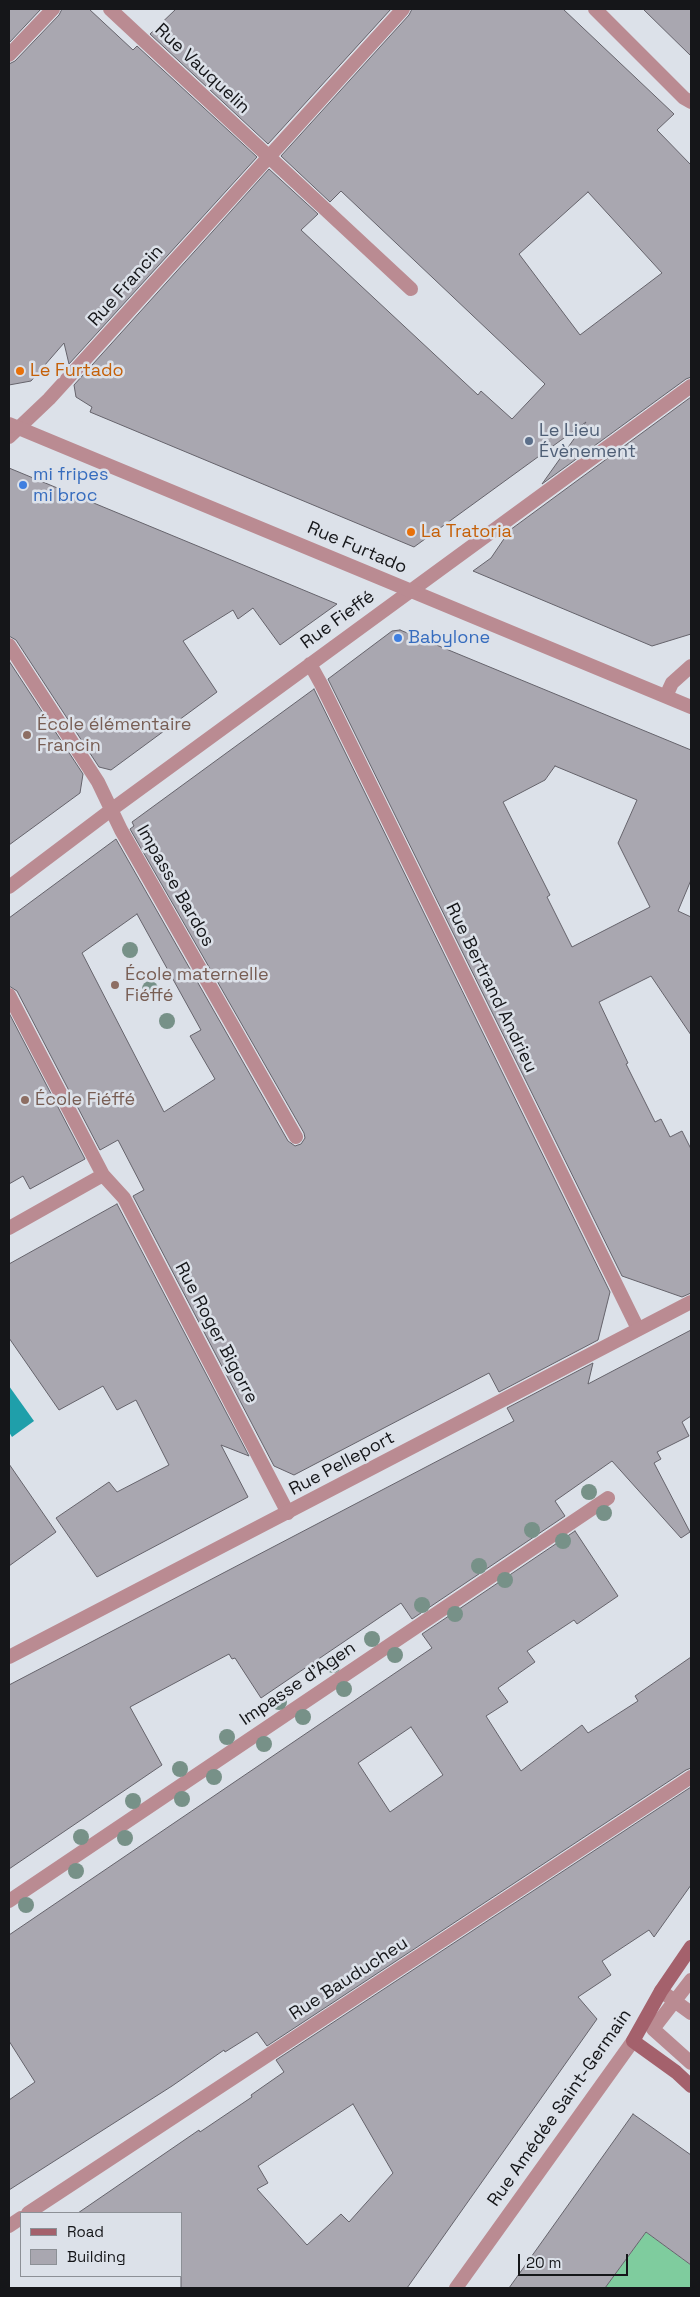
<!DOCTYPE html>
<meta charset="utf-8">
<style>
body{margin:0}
#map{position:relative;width:700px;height:2297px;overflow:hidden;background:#dce1e9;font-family:"Space Grotesk",sans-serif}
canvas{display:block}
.frame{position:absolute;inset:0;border:10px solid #151619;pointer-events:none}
.legend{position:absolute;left:20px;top:2212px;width:162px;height:65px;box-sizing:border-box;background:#dce1e9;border:1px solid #8c9096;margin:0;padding:6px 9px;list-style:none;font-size:15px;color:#151619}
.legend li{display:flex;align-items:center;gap:10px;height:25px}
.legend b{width:25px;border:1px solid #8c9096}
.scale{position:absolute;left:518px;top:2254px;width:110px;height:22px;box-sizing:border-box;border:2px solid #151619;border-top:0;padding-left:6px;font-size:15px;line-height:18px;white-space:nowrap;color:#151619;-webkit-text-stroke:4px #dce1e9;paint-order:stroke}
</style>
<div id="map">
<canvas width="700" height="2297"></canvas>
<div class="frame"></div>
<ul class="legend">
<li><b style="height:6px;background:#a4616c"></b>Road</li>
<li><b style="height:14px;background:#a9a7b0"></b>Building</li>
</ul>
<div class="scale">20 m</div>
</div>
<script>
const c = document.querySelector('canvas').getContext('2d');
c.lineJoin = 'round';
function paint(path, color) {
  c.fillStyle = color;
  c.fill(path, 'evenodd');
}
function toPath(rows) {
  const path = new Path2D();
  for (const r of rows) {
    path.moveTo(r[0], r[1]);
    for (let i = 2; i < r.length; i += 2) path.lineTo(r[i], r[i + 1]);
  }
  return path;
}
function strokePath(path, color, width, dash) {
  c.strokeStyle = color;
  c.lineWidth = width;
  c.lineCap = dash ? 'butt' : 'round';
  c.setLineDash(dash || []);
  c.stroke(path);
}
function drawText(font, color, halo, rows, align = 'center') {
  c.font = font + ' "Space Grotesk",sans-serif';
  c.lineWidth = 5;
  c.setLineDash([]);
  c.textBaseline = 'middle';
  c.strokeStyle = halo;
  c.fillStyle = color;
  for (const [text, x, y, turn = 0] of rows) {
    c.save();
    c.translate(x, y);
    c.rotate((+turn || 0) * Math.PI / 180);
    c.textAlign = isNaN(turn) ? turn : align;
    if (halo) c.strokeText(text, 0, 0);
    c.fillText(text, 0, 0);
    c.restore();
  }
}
paint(toPath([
 [646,2232,691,2265,691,2288,605,2288]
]), '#7fcc9e');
paint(toPath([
 [9,1386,34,1421,12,1437,9,1432]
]), '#1f9faa');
const building = toPath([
 [9,9,41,9,9,43,9,9],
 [62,9,89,9,133,50,137,46,257,157,69,364,64,343,31,381,9,385,9,64,15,61,59,15,62,9],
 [176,9,391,9,268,144,150,34,176,9],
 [412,9,563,9,674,114,657,130,691,165,691,377,686,379,542,484,586,422,414,547,90,412,92,407,76,397,74,385,269,169,318,214,301,230,478,395,481,391,512,419,545,384,341,191,330,202,281,156,409,15,412,9],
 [588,192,662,273,580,335,519,254,588,192],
 [643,9,691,9,691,56,643,9],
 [691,397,691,634,652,646,473,571,491,558,510,530,691,397],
 [9,468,200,547,337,604,280,645,253,608,238,619,233,610,183,641,217,692,111,770,99,767,16,640,9,636,9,468],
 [400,630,691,750,691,880,678,911,691,917,691,1035,651,976,599,1002,628,1063,626,1064,655,1122,661,1119,670,1137,682,1131,691,1149,691,1293,682,1297,622,1276,328,679,392,631,400,630],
 [555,766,637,800,618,843,650,907,572,947,547,897,550,895,503,802,545,780,555,766],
 [9,661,83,774,80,793,9,845,9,661],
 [314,689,610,1292,598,1340,499,1392,489,1373,294,1475,274,1466,133,1196,144,1190,118,1140,100,1150,17,991,9,986,9,918,116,839,288,1141,295,1146,301,1144,305,1138,304,1133,130,829,134,826,132,822,314,689],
 [137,914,201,1030,190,1036,215,1079,164,1112,82,953,137,914],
 [9,1013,85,1159,30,1189,23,1176,9,1184,9,1013],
 [117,1204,249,1456,221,1445,248,1497,97,1577,56,1518,109,1482,117,1492,169,1465,136,1400,117,1410,103,1386,59,1410,9,1338,9,1264,117,1204],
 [691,1330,691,1416,682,1422,689,1436,657,1452,661,1459,654,1463,690,1532,681,1538,612,1461,555,1501,565,1516,412,1619,401,1603,261,1698,235,1658,232,1659,229,1654,130,1707,162,1765,9,1869,9,1685,514,1421,507,1408,593,1363,588,1384,691,1330],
 [9,1464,56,1532,9,1566,9,1464],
 [575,1531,618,1596,577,1624,574,1620,527,1651,535,1662,498,1688,508,1702,486,1716,521,1771,582,1725,588,1733,638,1701,635,1696,691,1657,691,1768,686,1770,267,2046,257,2032,225,2052,224,2050,172,2086,9,2190,9,2100,35,2082,9,2041,9,1935,432,1648,422,1634,575,1531],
 [411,1727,443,1775,390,1812,358,1763,411,1727],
 [691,1787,691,1885,654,1937,649,1930,602,1961,611,1975,578,1997,597,2019,407,2288,181,2288,181,2213,78,2213,199,2130,200,2132,252,2097,251,2095,284,2072,276,2060,691,1787],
 [353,2104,393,2173,349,2222,341,2214,307,2245,257,2189,268,2183,258,2166,353,2104],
 [633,2114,691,2155,691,2265,646,2232,605,2288,509,2288,633,2114]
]);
paint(building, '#a9a7b0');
strokePath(building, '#65636b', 1);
strokePath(toPath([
 [691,1980,653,2029,691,2063],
 [661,1991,691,2013]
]), '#ba8b92', 14);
strokePath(toPath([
 [110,9,411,289],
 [595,9,684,98,691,102],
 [9,55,53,9],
 [9,437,49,399,403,9],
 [9,645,98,782,121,830,296,1137],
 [310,664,321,684,638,1329],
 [666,696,672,683,691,666],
 [9,887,111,810,691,386],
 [9,995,103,1175,9,1228],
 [103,1175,124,1198,288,1513],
 [9,1901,608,1498],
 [28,2213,691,1777],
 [9,2226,21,2218]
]), '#ba8b92', 14);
strokePath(toPath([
 [9,424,691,707],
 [9,1657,691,1302],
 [456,2288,633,2041]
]), '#ba8b92', 14);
strokePath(toPath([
 [691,1947,661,1991,633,2041,676,2072,691,2086]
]), '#a4616c', 14);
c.fillStyle = '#779188';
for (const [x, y] of [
 [130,950],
 [150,989],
 [167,1021],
 [589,1492],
 [604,1513],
 [532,1530],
 [563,1541],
 [479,1566],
 [505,1580],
 [422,1605],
 [455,1614],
 [372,1639],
 [395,1655],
 [333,1665],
 [344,1689],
 [279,1702],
 [303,1717],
 [227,1737],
 [264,1744],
 [180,1769],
 [214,1777],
 [182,1799],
 [133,1801],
 [81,1837],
 [125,1838],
 [76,1871],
 [26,1905]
]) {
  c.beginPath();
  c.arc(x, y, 8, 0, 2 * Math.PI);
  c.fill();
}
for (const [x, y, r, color] of [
 [20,371,5,"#e8710a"],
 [529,441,5,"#5c6f8a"],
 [23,485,5,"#3f7fe0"],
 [411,532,5,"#e8710a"],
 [398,638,5,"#3f7fe0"],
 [27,735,5,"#8d6e63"],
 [115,985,5,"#8d6e63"],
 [25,1100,5,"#8d6e63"]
]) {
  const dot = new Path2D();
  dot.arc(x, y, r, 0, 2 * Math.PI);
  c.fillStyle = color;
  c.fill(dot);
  strokePath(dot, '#dce1e9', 2);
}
drawText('18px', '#151619', '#dce1e9', [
 ["Rue Vauquelin",202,69,43],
 ["Rue Francin",126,286,-48],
 ["Rue Furtado",357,548,23],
 ["Rue Fieffé",338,620,-36],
 ["Impasse Bardos",175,886,60],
 ["Rue Bertrand Andrieu",491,988,64],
 ["Rue Roger Bigorre",216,1333,62],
 ["Rue Pelleport",342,1464,-28],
 ["Impasse d'Agen",298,1684,-34],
 ["Rue Bauducheu",349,1979,-33],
 ["Rue Amédée Saint-Germain",560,2108,-55]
]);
drawText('18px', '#c56008', '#dce1e9', [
 ["Le Furtado",30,371],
 ["La Tratoria",421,532]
], 'left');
drawText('18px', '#4e5e75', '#dce1e9', [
 ["Le Lieu",539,431],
 ["Évènement",539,452]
], 'left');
drawText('18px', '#366cbe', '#dce1e9', [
 ["mi fripes",33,475],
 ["mi broc",33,496],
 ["Babylone",408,638]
], 'left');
drawText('18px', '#785e54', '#dce1e9', [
 ["École élémentaire",37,725],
 ["Francin",37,746],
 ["École maternelle",125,975],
 ["Fiéffé",125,996],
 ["École Fiéffé",35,1100]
], 'left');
</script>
